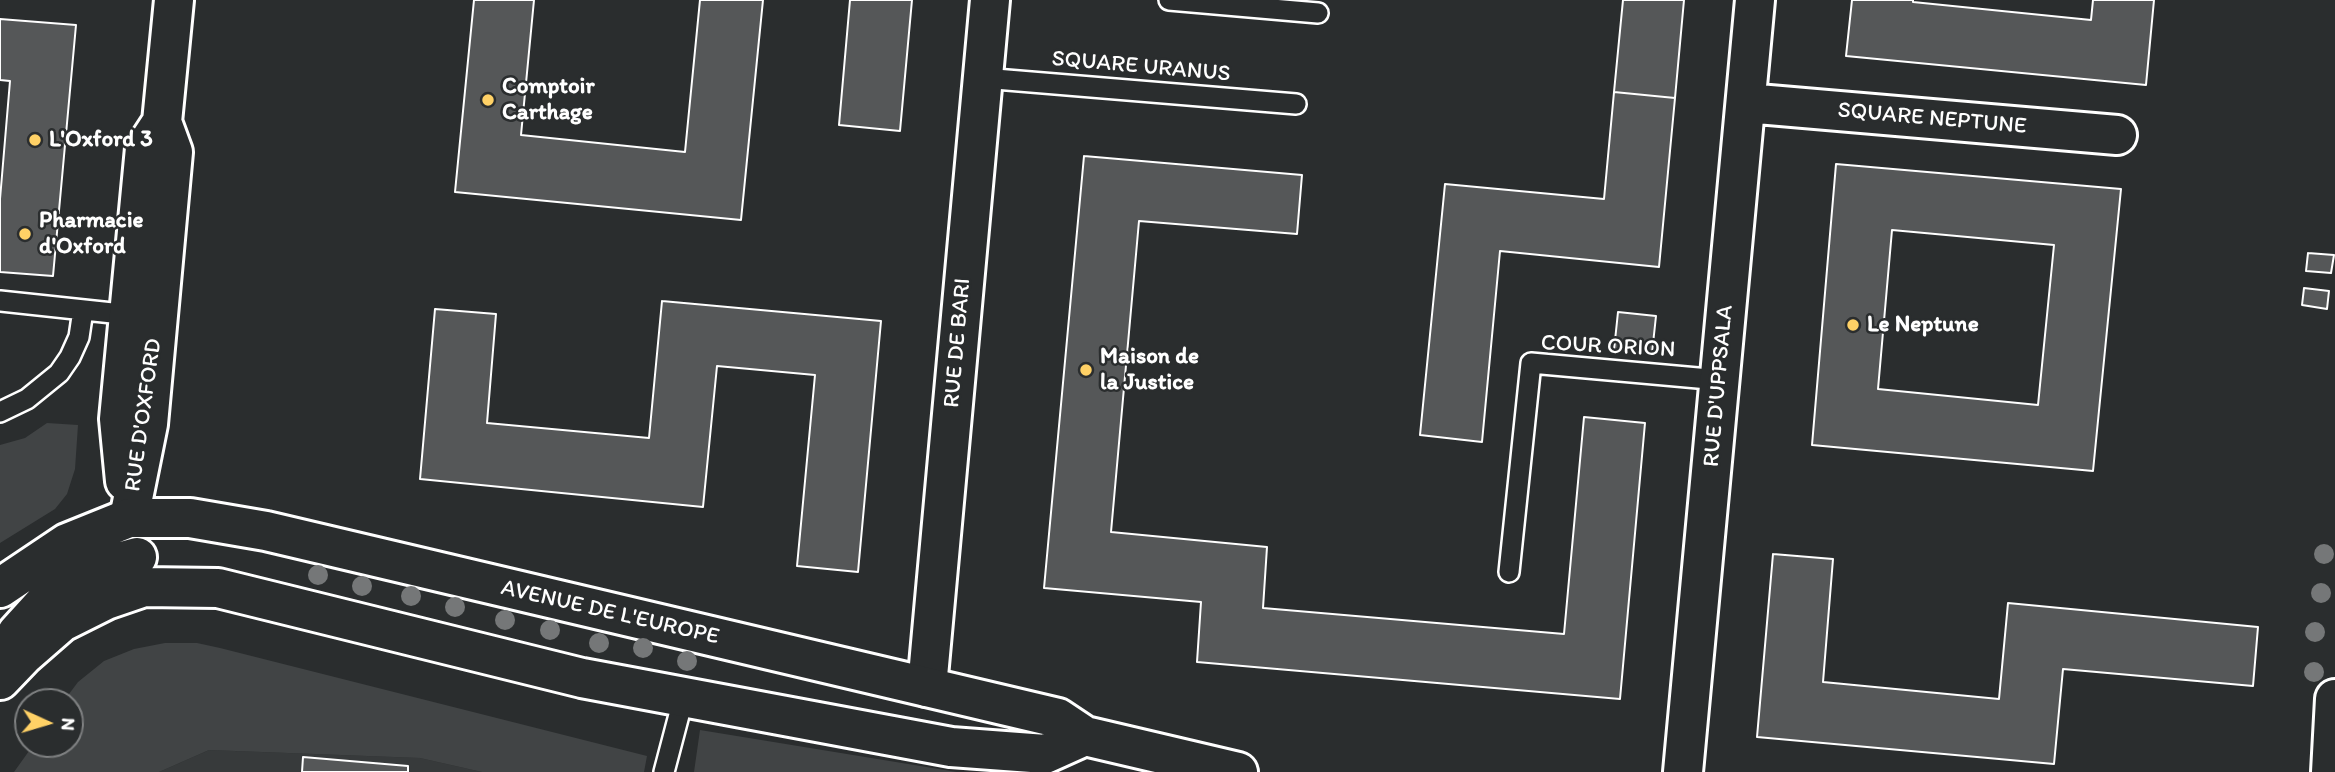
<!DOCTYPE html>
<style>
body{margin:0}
#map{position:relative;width:2335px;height:772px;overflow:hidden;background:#2a2d2e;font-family:Itim,sans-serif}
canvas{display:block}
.north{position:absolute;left:14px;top:688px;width:70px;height:70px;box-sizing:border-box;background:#2a2d2e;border:2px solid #7f8182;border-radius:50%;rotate:94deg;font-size:19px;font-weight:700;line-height:28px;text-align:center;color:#fff}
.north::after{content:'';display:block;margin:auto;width:24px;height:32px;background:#ffd166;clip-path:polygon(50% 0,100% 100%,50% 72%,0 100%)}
</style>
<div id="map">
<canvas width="2335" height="772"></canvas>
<div class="north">N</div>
</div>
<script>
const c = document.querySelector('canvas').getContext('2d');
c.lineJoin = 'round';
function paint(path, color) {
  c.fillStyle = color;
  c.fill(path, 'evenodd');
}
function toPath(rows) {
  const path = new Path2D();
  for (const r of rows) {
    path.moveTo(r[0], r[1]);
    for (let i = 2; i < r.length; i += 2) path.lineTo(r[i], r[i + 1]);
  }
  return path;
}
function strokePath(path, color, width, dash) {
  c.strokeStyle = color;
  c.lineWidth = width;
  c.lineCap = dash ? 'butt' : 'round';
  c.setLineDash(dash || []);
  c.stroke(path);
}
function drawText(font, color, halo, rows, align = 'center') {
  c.font = font + ' Itim,sans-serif';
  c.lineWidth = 5;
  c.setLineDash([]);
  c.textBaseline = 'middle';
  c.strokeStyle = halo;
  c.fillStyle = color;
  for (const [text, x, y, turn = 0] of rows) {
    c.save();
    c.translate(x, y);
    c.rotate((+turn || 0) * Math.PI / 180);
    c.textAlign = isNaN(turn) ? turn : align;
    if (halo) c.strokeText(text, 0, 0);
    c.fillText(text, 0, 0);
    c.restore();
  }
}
paint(toPath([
 [209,750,420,758,482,772,159,772]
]), '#373a3b');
paint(toPath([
 [47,423,78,425,75,469,67,494,55,509,0,543,0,445,25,438],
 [165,643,197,643,220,648,647,756,644,772,482,772,420,758,209,750,159,772,14,772,34,744,70,744,70,702,63,702,78,682,104,661,134,649],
 [700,730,957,772,694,772]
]), '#414445');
const building = toPath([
 [474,0,534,0,521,135,685,152,700,0,763,0,741,220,455,192,474,0],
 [850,0,912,0,900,131,839,125,850,0],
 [1623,0,1684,0,1675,98,1614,92,1623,0],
 [1852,0,1913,0,1913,2,2091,20,2093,0,2154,0,2146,85,1846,56,1852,0],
 [0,19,76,25,53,276,0,272,0,199,10,81,0,80,0,19],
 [1614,92,1675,98,1659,267,1500,251,1482,442,1420,435,1445,184,1604,199,1614,92],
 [1084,156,1302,175,1297,234,1139,221,1111,532,1267,547,1263,608,1564,634,1584,417,1645,423,1620,699,1197,662,1201,602,1044,588,1084,156],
 [1836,164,2121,189,2093,471,1812,445,1836,164],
 [1892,230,2054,245,2038,405,1878,389,1892,230],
 [2308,253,2334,255,2331,273,2306,271,2308,253],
 [2304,288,2329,291,2327,309,2302,305,2304,288],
 [662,301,881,321,858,572,797,566,815,375,717,366,703,507,420,479,435,309,496,314,487,423,649,438,662,301],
 [1618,312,1656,316,1652,353,1614,350,1618,312],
 [1773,554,1833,559,1823,682,1999,699,2008,603,2258,627,2253,686,2063,669,2054,764,1757,737,1773,554],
 [303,757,408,766,408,772,302,772,303,757]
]);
paint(building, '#555758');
strokePath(building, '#fff', 2);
const service = toPath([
 [1169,0,1318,13],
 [983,78,1296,104],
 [0,301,131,315],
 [0,412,27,399,59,373,70,357,79,337,83,310],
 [1509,572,1531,363,1720,380],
 [664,772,684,696]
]);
const minor = toPath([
 [1746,103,2117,135],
 [927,687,990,0],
 [1683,772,1755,0],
 [2331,772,2335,699]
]);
const tertiary = toPath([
 [125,481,119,419,145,148,162,122],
 [129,518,148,424,173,152,162,122,174,0]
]);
const secondary = toPath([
 [0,588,67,543,129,518,190,518,266,531,1058,718,1085,736,1238,772],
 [13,641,17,633,47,600,93,569,137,557],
 [0,680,23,656,62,622,106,600,144,587,218,588,582,678,951,747,1045,754,1085,736]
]);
strokePath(service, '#fff', 24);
strokePath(minor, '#fff', 44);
strokePath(tertiary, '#fff', 44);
strokePath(secondary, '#fff', 44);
strokePath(service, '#2a2d2e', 19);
strokePath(minor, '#2a2d2e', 38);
strokePath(tertiary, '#2a2d2e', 38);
strokePath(secondary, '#2a2d2e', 38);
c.fillStyle = '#757778';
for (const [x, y] of [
 [2324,554],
 [318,575],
 [362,586],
 [2321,593],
 [411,596],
 [455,607],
 [505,620],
 [550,630],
 [2315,632],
 [599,643],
 [643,648],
 [687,661],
 [2314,672]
]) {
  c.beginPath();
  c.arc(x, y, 10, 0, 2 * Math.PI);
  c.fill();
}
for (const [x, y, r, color] of [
 [488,100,7,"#ffd166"],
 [35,140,7,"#ffd166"],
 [25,234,7,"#ffd166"],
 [1853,325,7,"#ffd166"],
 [1086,370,7,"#ffd166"]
]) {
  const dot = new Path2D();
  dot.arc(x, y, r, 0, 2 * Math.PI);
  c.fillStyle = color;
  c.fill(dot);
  strokePath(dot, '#2a2d2e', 2.5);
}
drawText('23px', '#fff', '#2a2d2e', [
 ["SQUARE URANUS",1141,67,5],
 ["SQUARE NEPTUNE",1932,119,5],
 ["RUE DE BARI",958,343,-85],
 ["COUR ORION",1608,347,3],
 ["RUE D'UPPSALA",1719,386,-85],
 ["RUE D'OXFORD",144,415,-82],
 ["AVENUE DE L'EUROPE",610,613,13]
]);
drawText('bold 23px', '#fff', '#2a2d2e', [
 ["Comptoir",502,87],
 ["Carthage",502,113],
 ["L'Oxford 3",49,140],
 ["Pharmacie",39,221],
 ["d'Oxford",39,247],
 ["Le Neptune",1867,325],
 ["Maison de",1100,357],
 ["la Justice",1100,383]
], 'left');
</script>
